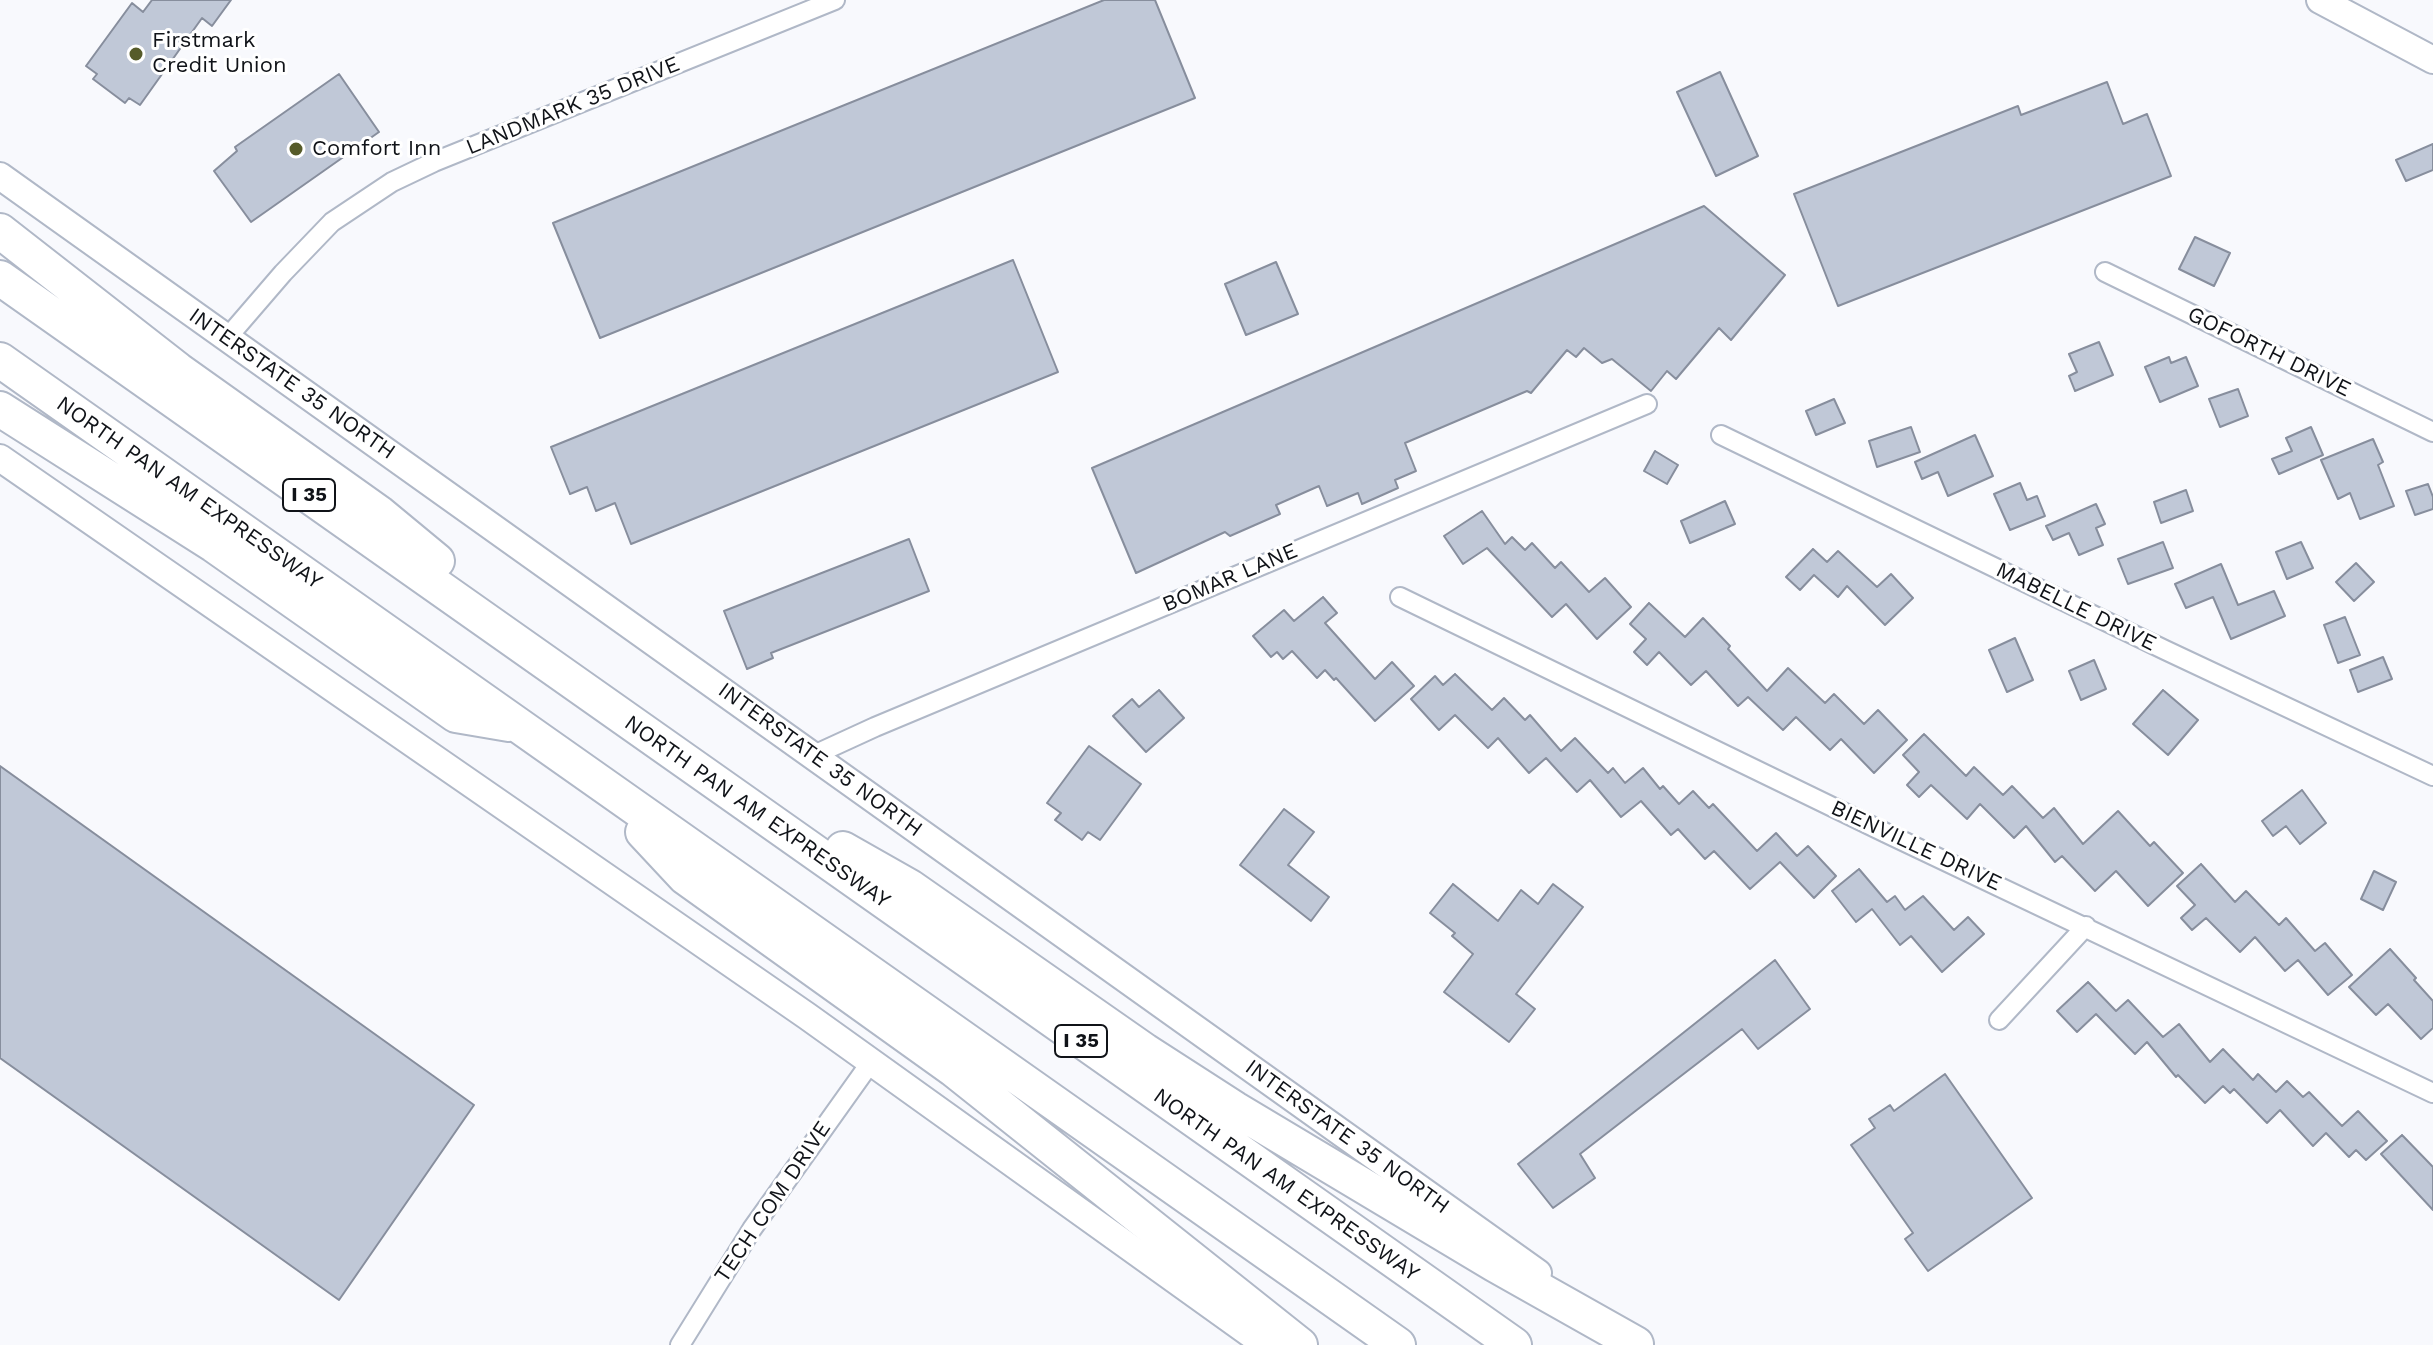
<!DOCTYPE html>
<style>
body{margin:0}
canvas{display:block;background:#f8f9fd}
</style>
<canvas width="2433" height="1345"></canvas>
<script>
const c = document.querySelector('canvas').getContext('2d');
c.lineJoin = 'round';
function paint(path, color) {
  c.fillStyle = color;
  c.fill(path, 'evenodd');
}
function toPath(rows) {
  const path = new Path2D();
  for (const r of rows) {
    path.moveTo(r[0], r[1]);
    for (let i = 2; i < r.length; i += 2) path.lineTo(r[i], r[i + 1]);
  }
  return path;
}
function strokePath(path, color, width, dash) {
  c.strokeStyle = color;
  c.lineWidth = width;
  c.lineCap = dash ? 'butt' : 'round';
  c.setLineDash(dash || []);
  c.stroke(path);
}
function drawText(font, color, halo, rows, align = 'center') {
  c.font = font + ' "Work Sans",sans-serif';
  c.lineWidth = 6;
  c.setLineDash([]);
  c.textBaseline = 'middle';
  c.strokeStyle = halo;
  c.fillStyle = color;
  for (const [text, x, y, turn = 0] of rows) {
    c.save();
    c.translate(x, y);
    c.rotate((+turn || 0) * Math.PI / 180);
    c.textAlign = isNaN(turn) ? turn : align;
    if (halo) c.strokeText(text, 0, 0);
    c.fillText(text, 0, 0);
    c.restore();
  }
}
const building = toPath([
 [152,0,231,0,212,26,202,18,140,105,129,98,125,103,93,79,97,74,86,66,132,3,143,12,152,0],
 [1104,0,1155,0,1195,98,600,338,553,223,1104,0],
 [1720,72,1758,156,1716,176,1677,92,1720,72],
 [339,74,379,132,251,222,214,171,237,151,235,147,339,74],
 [2107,82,2123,124,2147,114,2171,176,1838,306,1794,194,2018,106,2021,115,2107,82],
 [2433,144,2433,170,2406,181,2396,160,2433,144],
 [1704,206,1785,275,1731,340,1719,328,1676,379,1667,371,1651,391,1612,359,1602,363,1584,348,1576,357,1567,350,1531,393,1527,391,1405,443,1416,471,1395,480,1398,488,1362,504,1358,493,1327,506,1319,486,1276,505,1280,514,1230,536,1225,532,1136,573,1092,468,1704,206],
 [2195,237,2230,253,2214,286,2179,269,2195,237],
 [1013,260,1058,372,631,544,615,503,596,511,587,487,570,494,551,447,1013,260],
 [1276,262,1298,314,1246,335,1225,284,1276,262],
 [2099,342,2113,375,2075,391,2069,376,2077,372,2069,354,2099,342],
 [2169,357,2171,363,2186,357,2198,386,2160,402,2145,367,2169,357],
 [2238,389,2248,416,2220,427,2209,399,2238,389],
 [1834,399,1845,423,1816,435,1806,411,1834,399],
 [1911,427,1920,452,1877,467,1869,441,1911,427],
 [2311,427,2323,455,2279,474,2272,459,2292,451,2286,438,2311,427],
 [1975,435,1993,476,1948,496,1938,472,1922,479,1915,462,1975,435],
 [2373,439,2383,462,2378,465,2394,506,2360,519,2350,493,2338,499,2321,460,2373,439],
 [1655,451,1678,465,1667,484,1644,471,1655,451],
 [2020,483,2027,500,2037,496,2045,516,2010,530,1994,494,2020,483],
 [2428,484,2433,497,2433,509,2415,515,2406,491,2428,484],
 [2186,490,2193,511,2161,523,2154,502,2186,490],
 [1725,501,1735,524,1690,543,1681,521,1725,501],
 [2096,504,2105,524,2096,528,2103,545,2079,555,2069,533,2053,540,2046,526,2096,504],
 [1482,511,1505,544,1512,537,1525,550,1532,543,1555,568,1561,562,1589,592,1605,578,1631,607,1597,639,1566,604,1552,617,1487,548,1463,564,1444,536,1482,511],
 [909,539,929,591,771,653,773,658,747,669,724,611,909,539],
 [2163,542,2173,568,2128,584,2118,559,2163,542],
 [2301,542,2313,568,2287,579,2276,552,2301,542],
 [1813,549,1827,562,1838,551,1877,587,1891,574,1913,598,1885,625,1847,586,1838,597,1814,575,1800,590,1786,577,1813,549],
 [2356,563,2374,582,2354,601,2336,582,2356,563],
 [2221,564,2238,605,2274,591,2285,616,2231,639,2213,597,2186,608,2175,584,2221,564],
 [1323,597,1337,613,1325,623,1375,679,1392,662,1414,686,1375,721,1336,678,1334,680,1325,670,1317,678,1292,651,1283,659,1277,652,1271,657,1253,636,1284,610,1294,621,1323,597],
 [1649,603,1685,637,1703,618,1730,646,1728,649,1767,691,1788,668,1825,703,1834,694,1864,724,1878,710,1907,740,1874,773,1841,739,1830,750,1796,717,1783,730,1748,697,1738,706,1706,671,1691,685,1659,652,1647,665,1634,652,1646,639,1630,624,1649,603],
 [2345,617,2360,655,2338,663,2324,625,2345,617],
 [2015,638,2033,680,2007,692,1989,650,2015,638],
 [2383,657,2392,679,2358,692,2350,670,2383,657],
 [2094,660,2106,689,2081,700,2069,671,2094,660],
 [1455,674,1492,710,1504,698,1525,720,1530,715,1561,751,1575,738,1608,773,1613,768,1625,783,1643,768,1660,789,1663,786,1679,804,1693,791,1709,808,1713,804,1757,851,1776,833,1797,856,1808,846,1836,876,1814,898,1780,862,1750,889,1714,851,1705,859,1678,829,1671,835,1641,801,1621,817,1590,780,1577,792,1546,758,1529,773,1498,738,1488,748,1455,715,1439,730,1411,699,1435,676,1443,685,1455,674],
 [1159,690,1184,718,1146,752,1113,716,1132,699,1139,707,1159,690],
 [2163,690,2198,720,2168,755,2133,724,2163,690],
 [1924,734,1966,776,1974,767,2003,795,2012,786,2043,818,2054,808,2083,844,2118,811,2150,846,2154,842,2183,873,2148,906,2116,871,2095,891,2062,856,2055,862,2026,826,2014,838,1980,804,1967,819,1931,785,1919,797,1907,785,1919,772,1903,755,1924,734],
 [1089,746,1141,784,1100,840,1088,832,1082,840,1055,820,1061,813,1047,803,1089,746],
 [0,766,474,1105,339,1300,0,1058,0,766],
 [2302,790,2326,823,2300,844,2286,826,2273,836,2262,821,2302,790],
 [1284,809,1314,832,1288,865,1329,897,1311,921,1240,865,1284,809],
 [2201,864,2235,902,2246,891,2279,925,2286,918,2315,951,2325,943,2352,975,2328,995,2298,960,2285,971,2255,937,2240,952,2206,918,2192,930,2181,918,2195,905,2177,886,2201,864],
 [1859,869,1887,902,1895,896,1905,910,1923,896,1954,930,1968,917,1984,934,1942,972,1911,936,1900,945,1872,909,1856,922,1832,891,1859,869],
 [2374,871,2396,882,2383,910,2361,899,2374,871],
 [1453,884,1498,921,1521,890,1538,904,1553,884,1583,907,1516,994,1535,1009,1509,1042,1444,992,1473,954,1452,936,1455,933,1430,913,1453,884],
 [2390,949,2416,978,2414,980,2433,1001,2433,1028,2421,1039,2388,1004,2376,1015,2349,987,2390,949],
 [1775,960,1810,1009,1758,1049,1742,1029,1638,1109,1580,1154,1595,1178,1553,1208,1518,1164,1775,960],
 [2088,982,2116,1011,2128,1000,2163,1037,2179,1024,2210,1062,2223,1049,2253,1080,2258,1074,2276,1092,2287,1081,2303,1097,2309,1092,2342,1126,2358,1111,2387,1141,2366,1160,2356,1150,2349,1157,2326,1133,2313,1146,2280,1110,2267,1123,2234,1089,2230,1093,2223,1086,2205,1103,2178,1075,2176,1077,2147,1042,2135,1054,2096,1014,2077,1032,2057,1011,2088,982],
 [1945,1074,2032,1198,1928,1271,1905,1239,1913,1233,1851,1145,1875,1128,1869,1119,1890,1105,1894,1111,1945,1074],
 [2402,1135,2433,1167,2433,1210,2381,1154,2402,1135]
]);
paint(building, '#c0c8d7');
strokePath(building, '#878e9d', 2);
const street = toPath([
 [2105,272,2433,432],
 [227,338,283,273,332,222,392,182,434,162,835,0],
 [1721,435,2165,650,2433,776],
 [1400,597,1886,833,2433,1093],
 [814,755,875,727,1647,404],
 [1999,1020,2086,926],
 [680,1345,752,1229,871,1062]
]);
const secondary = toPath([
 [2320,0,2433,60],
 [0,176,1538,1273],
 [0,458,807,1016,1266,1345]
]);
const highway = toPath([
 [0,231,178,370,379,513,437,561],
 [0,278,1514,1345],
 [0,360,1398,1345],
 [0,409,214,545,456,715,509,724],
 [643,832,685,877,953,1069,1300,1345],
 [843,849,910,887,1145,1051,1235,1109,1494,1264,1636,1344]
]);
strokePath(street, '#b0b8c7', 22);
strokePath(secondary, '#b0b8c7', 30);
strokePath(highway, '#b0b8c7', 38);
strokePath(street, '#fff', 18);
strokePath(secondary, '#fff', 26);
strokePath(highway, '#fff', 34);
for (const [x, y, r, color] of [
 [136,54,8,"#565b29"],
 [296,149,8,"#565b29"]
]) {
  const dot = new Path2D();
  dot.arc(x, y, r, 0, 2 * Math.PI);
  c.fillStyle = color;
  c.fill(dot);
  strokePath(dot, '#fff', 3);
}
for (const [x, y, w] of [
 [309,495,52],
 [1081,1041,52]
]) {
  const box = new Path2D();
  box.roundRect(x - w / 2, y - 16, w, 32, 6);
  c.fillStyle = '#fff';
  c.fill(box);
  strokePath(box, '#101318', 2);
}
drawText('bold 20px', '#101318', null, [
 ["I 35",309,495],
 ["I 35",1081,1041]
]);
drawText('22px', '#101318', '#fff', [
 ["Firstmark",152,41],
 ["Credit Union",152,66],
 ["Comfort Inn",312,149]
], 'left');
drawText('22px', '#101318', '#fff', [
 ["LANDMARK 35 DRIVE",573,106,-22],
 ["GOFORTH DRIVE",2269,352,26],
 ["INTERSTATE 35 NORTH",292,384,35],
 ["NORTH PAN AM EXPRESSWAY",189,493,35],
 ["BOMAR LANE",1230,578,-23],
 ["MABELLE DRIVE",2076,607,26],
 ["INTERSTATE 35 NORTH",820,760,36],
 ["NORTH PAN AM EXPRESSWAY",757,812,35],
 ["BIENVILLE DRIVE",1916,846,25],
 ["INTERSTATE 35 NORTH",1347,1137,36],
 ["NORTH PAN AM EXPRESSWAY",1286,1185,35],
 ["TECH COM DRIVE",773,1202,-56]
]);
</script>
